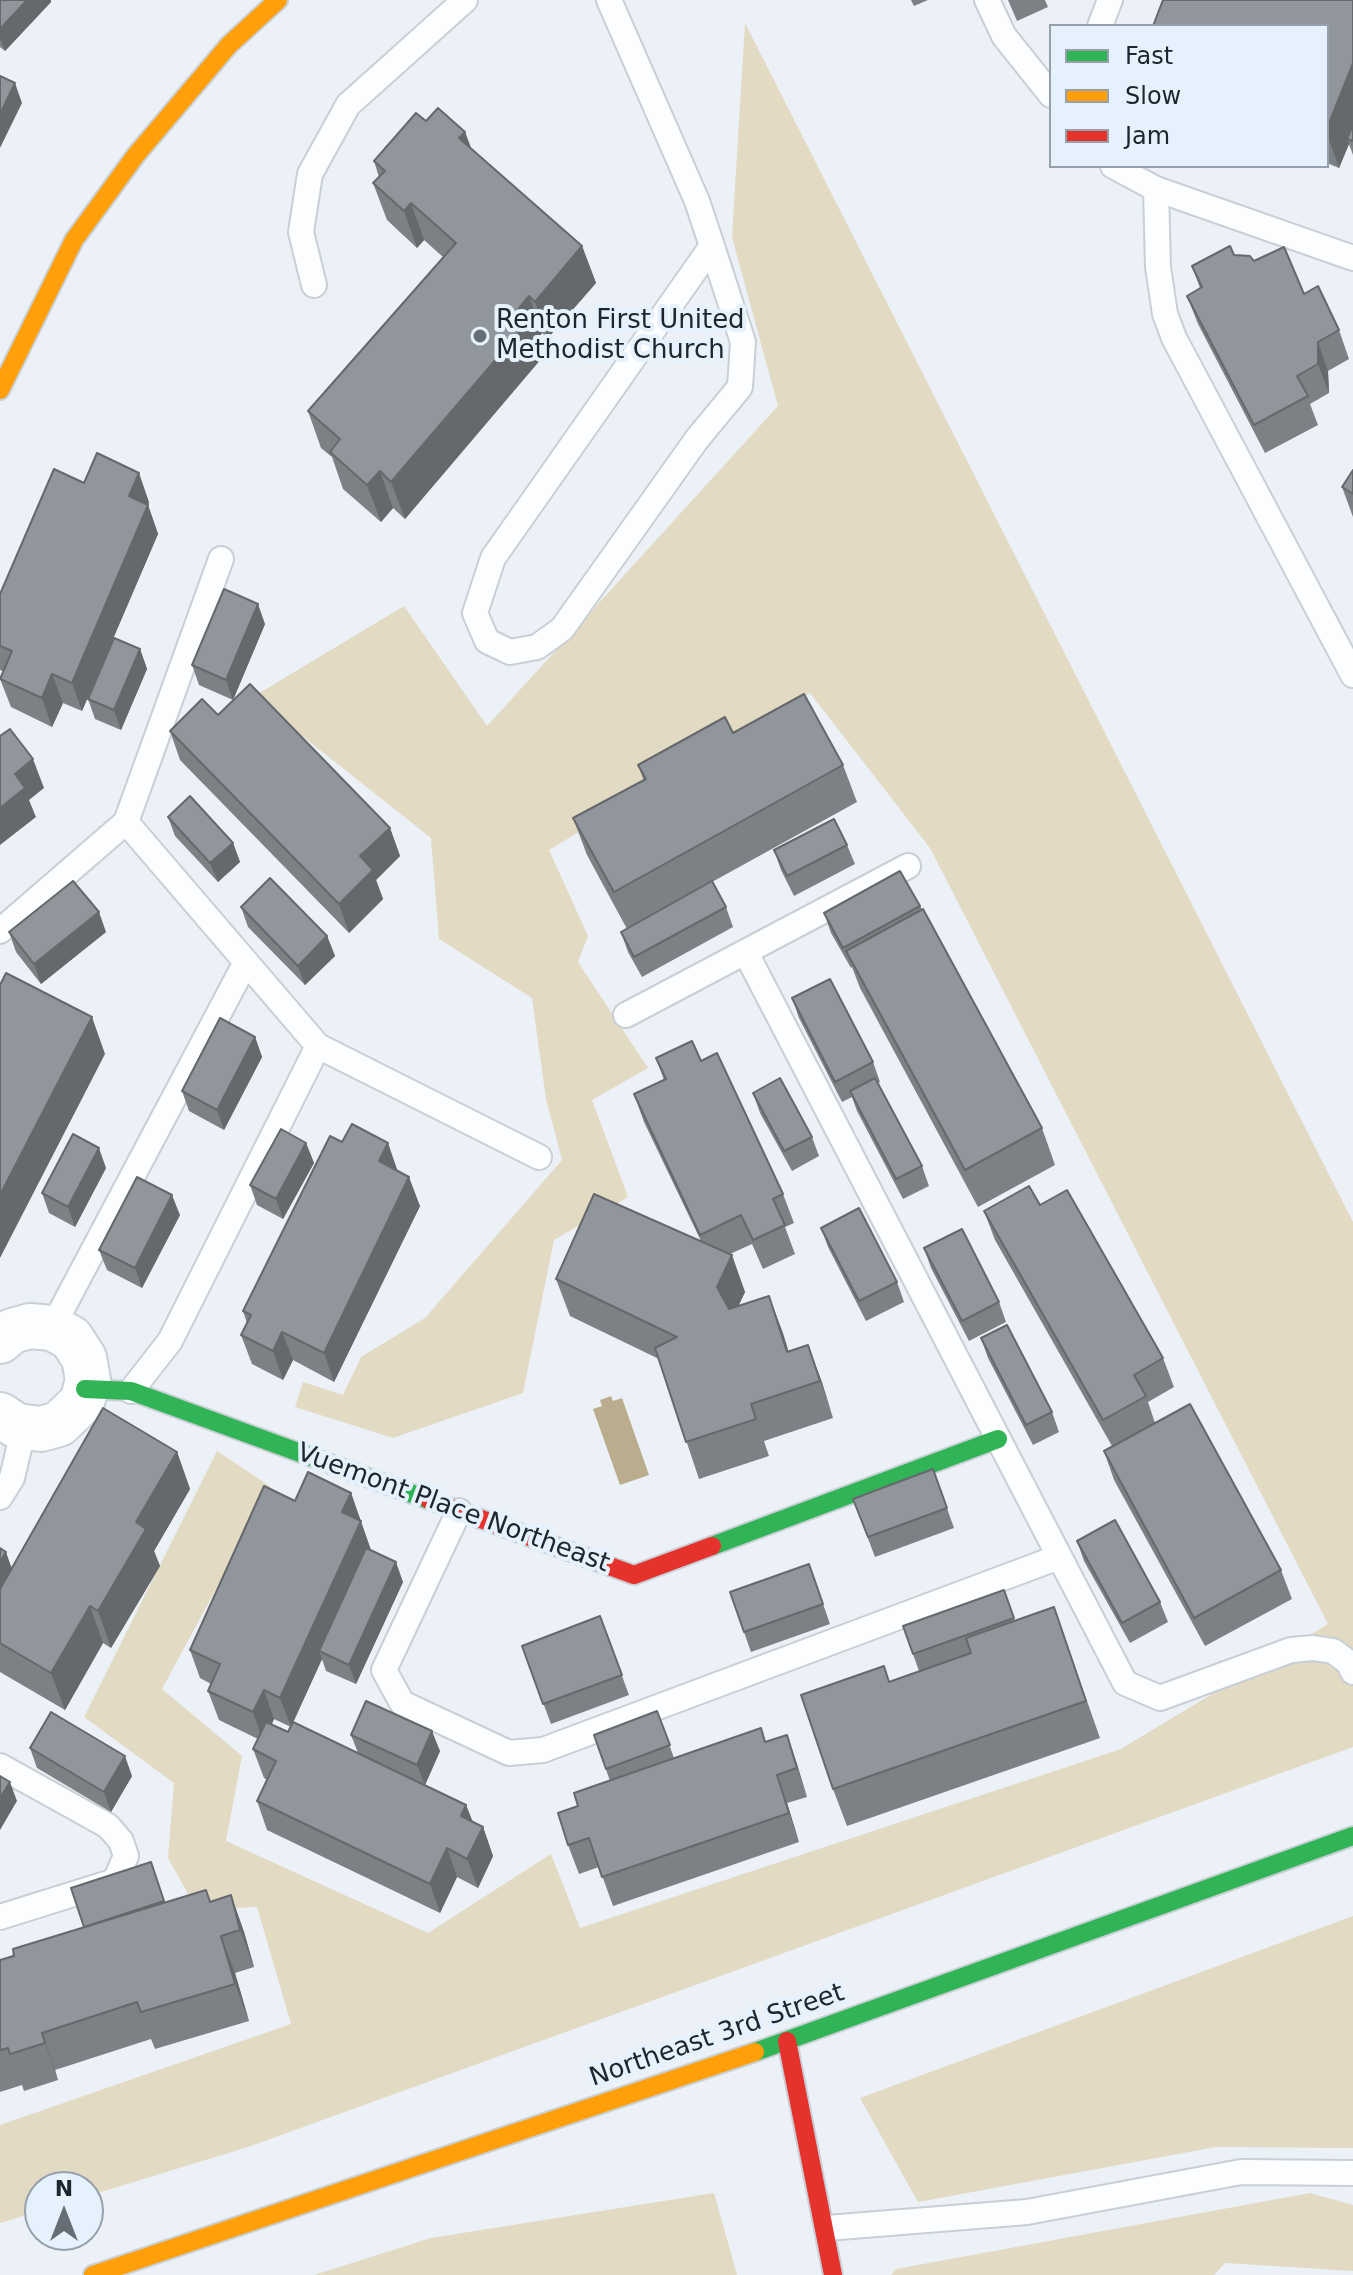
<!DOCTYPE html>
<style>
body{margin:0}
#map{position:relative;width:1353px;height:2275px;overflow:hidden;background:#ebf1f7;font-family:"DejaVu Sans",sans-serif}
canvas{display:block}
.legend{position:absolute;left:1049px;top:24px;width:280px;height:144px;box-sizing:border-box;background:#e5f2fd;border:2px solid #95a0aa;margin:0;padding:10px 14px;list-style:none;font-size:24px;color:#1e262d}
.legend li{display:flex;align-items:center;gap:16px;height:40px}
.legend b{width:40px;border:2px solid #95a0aa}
.north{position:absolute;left:24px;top:2171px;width:80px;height:80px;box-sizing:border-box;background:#e5f2fd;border:2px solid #95a0aa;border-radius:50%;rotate:0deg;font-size:22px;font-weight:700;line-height:32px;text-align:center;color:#1e262d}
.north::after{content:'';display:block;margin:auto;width:28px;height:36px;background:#666d74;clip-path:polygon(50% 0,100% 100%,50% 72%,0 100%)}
</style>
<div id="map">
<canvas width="1353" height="2275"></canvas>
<ul class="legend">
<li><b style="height:10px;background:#30b455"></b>Fast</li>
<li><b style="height:10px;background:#ff9f0a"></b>Slow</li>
<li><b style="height:10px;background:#e5322d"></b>Jam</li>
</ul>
<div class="north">N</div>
</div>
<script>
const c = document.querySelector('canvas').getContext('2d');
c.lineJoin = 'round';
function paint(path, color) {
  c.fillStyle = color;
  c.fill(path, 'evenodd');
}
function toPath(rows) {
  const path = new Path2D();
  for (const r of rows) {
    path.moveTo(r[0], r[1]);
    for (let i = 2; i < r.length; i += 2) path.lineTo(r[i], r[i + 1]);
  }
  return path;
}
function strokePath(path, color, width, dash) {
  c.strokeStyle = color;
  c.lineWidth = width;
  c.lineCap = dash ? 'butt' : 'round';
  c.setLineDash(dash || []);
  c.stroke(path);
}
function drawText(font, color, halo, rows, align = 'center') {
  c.font = font + ' "DejaVu Sans",sans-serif';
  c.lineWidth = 8;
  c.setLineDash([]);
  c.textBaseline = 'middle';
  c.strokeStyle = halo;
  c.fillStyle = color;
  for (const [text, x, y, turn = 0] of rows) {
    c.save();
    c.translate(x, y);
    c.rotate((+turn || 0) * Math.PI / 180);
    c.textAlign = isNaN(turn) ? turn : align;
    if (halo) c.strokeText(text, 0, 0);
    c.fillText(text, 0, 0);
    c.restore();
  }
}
paint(toPath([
 [745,23,1353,1222,1353,1747,248,2147,88,2196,88,2187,40,2187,40,2211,0,2223,0,2125,291,2024,257,1907,197,1910,168,1858,174,1783,84,1717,217,1451,271,1487,162,1689,242,1756,226,1841,428,1933,551,1854,580,1928,1121,1749,1328,1624,930,848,810,693,549,850,588,936,578,962,648,1068,592,1100,628,1197,554,1240,523,1393,393,1438,295,1407,303,1382,343,1395,361,1357,425,1318,562,1160,546,1099,532,998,439,939,431,838,253,697,404,606,487,726,778,406,732,237],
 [1353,1916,1353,2148,1216,2147,918,2202,860,2098],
 [714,2193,737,2275,314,2275,431,2238],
 [1310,2193,1353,2205,1353,2271,1225,2263,1214,2275,891,2275,896,2269]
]), '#e2dac3');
paint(toPath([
 [611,1396,613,1401,622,1398,649,1475,620,1485,593,1409,602,1406,600,1400]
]), '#b9ad8d');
const lane = toPath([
 [609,0,697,201,712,246,743,342,740,387,697,439,562,629,537,647,510,652,487,641,475,613,493,558,712,246],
 [987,0,1004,36,1051,95],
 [1100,26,1110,0],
 [1113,166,1156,189,1353,258],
 [1156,189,1158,267,1165,314,1174,338,1353,675],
 [314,285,301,232,310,174,348,105,465,0],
 [126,822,318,1046,539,1157],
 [0,931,126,822,221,559],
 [746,953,1125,1683,1160,1698,1291,1650,1313,1648,1333,1651,1348,1662,1353,1672],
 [626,1015,908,866],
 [52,1328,246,962],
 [131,1391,170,1341,318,1046],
 [0,1497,12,1478,24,1427],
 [459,1511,384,1670,402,1703,509,1753,543,1750,1059,1557],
 [0,1766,108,1826,121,1841,126,1856,115,1881,0,1917],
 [827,2228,1027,2212,1241,2172,1353,2173]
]);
const street = toPath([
 [0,1341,12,1331,30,1326,52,1328,71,1338,84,1358,88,1380,82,1402,59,1424,41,1429,17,1426,0,1415]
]);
const fast = toPath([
 [85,1389,131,1391,429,1500],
 [712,1546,998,1439],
 [755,2052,1353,1836]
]);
const slow = toPath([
 [0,390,74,240,136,155,229,45,278,0],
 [93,2275,755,2052]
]);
const jam = toPath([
 [429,1500,634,1575,712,1546],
 [787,2041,833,2275]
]);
strokePath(lane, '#c8cfd5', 28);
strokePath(street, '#c8cfd5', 48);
strokePath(fast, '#c8cfd5', 22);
strokePath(slow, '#c8cfd5', 22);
strokePath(jam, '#c8cfd5', 22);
strokePath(lane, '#fcfdfe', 24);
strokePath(street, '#fcfdfe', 44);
strokePath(fast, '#30b455', 18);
strokePath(slow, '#ff9f0a', 18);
strokePath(jam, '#e5322d', 18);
paint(toPath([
 [0,0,51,0,51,2,5,51,0,47],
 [911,0,928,0,914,6],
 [1008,0,1045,0,1048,7,1017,21],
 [1353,0,1353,155,1349,144,1339,168,1327,163,1327,26],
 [426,121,465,132,471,148,582,246,596,283,548,338,542,333,535,342,541,359,405,519,393,508,381,522,343,489,332,457,321,448,308,411,443,257,424,240,417,248,387,220,373,183,379,177,374,161],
 [1254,261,1304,294,1339,330,1349,359,1328,371,1329,393,1310,404,1318,425,1265,453,1198,324,1187,296,1200,288,1192,266],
 [1353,470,1353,517,1342,487],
 [84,483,149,502,148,505,158,534,82,711,63,703,52,727,11,707,0,679,3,671,0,670,0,594],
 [265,624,233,700,199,685,192,665],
 [140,649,147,669,121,730,95,719,88,699],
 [218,715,390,828,400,856,376,880,383,899,349,933,180,760,170,731],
 [733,733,843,765,857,802,712,882,726,907,733,927,642,977,628,952,621,932,627,929,587,855,573,818,644,781,638,765],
 [168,817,233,843,240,862,218,882,175,836],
 [847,845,855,864,794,896,781,870,774,850],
 [920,906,1042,1128,1055,1165,978,1207,860,988,852,967,851,968,831,933,824,913],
 [241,907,327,936,335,956,305,985,248,927],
 [9,932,106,932,41,984,16,952],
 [792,998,873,1062,880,1082,878,1083,922,1166,929,1186,903,1199,857,1111,852,1097,842,1102,799,1018],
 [255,1037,262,1057,224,1130,189,1111,182,1091],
 [656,1058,701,1061,783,1194,794,1223,785,1227,795,1254,763,1269,752,1244,730,1254,745,1292,738,1306,769,1296,788,1352,808,1345,833,1418,764,1441,769,1456,699,1479,659,1359,570,1316,556,1279,701,1241,644,1122,634,1094,664,1080],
 [753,1093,812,1137,819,1156,792,1171,760,1113],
 [342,1142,398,1171,420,1206,334,1382,293,1360,283,1380,252,1364,241,1335,247,1323,243,1311],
 [306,1143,314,1163,283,1219,257,1205,250,1185],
 [106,1168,75,1227,49,1213,42,1193],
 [1040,1205,1163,1358,1174,1387,1148,1402,1155,1423,1281,1570,1292,1599,1205,1646,1114,1480,1104,1451,1112,1446,995,1240,984,1211],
 [180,1215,142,1288,107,1270,99,1250],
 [821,1228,897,1282,904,1302,866,1321,828,1247],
 [924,1248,999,1302,1006,1322,969,1341,931,1268],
 [981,1338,1052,1412,1059,1432,1033,1445,988,1358],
 [177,1452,190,1489,154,1551,160,1566,111,1648,103,1643,65,1710,0,1672,0,1548,12,1568],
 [933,1469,954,1528,875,1557,853,1499],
 [351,1493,371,1551,403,1582,356,1684,326,1671,322,1659,291,1727,274,1719,272,1724,288,1732,358,1753,351,1735,440,1751,425,1785,466,1805,473,1822,483,1827,493,1856,478,1888,457,1877,440,1913,267,1830,257,1801,267,1780,264,1778,253,1749,258,1739,219,1720,208,1691,211,1684,200,1678,190,1650,295,1501],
 [1077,1541,1160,1602,1168,1622,1130,1643,1084,1561],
 [809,1564,830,1624,751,1652,730,1592],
 [1004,1590,1015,1621,1054,1607,1100,1738,847,1826,833,1789,890,1681,919,1671,903,1626],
 [600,1616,629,1695,551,1724,522,1646],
 [657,1711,674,1758,766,1742,787,1735,807,1797,787,1803,799,1842,613,1906,599,1867,579,1874,568,1845,578,1806,610,1781,594,1735],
 [30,1748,132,1776,111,1812,37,1768],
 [151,1862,165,1903,210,1902,231,1895,244,1932,254,1967,235,1973,249,2021,155,2049,151,2039,55,2070,58,2080,24,2091,22,2085,0,2092,0,1960,84,1927]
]), '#7c8185');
paint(toPath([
 [27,0,51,0,51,2,5,51,0,38,0,29],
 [1353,63,1353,134,1347,139,1349,144,1339,168,1327,134,1327,128],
 [15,83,22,103,0,148,0,114],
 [465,132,479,169,459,138],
 [411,203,424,240,417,248,404,211],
 [582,246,596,283,548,338,535,302],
 [529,296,542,333,535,342,541,359,405,519,391,482,516,312],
 [1318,342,1328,371,1329,393,1318,364],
 [380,471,393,508,381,522,367,485],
 [139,473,149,502,148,505,158,534,82,711,72,683,129,496],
 [258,604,265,624,233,700,226,680],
 [140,649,147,669,121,730,114,710],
 [52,674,63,703,52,727,42,698],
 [33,759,44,788,29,800,36,817,0,845,0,808,15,774],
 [390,828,400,856,376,880,383,899,349,933,339,904,360,856],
 [233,843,240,862,218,882,210,863],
 [99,912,106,932,41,984,34,964],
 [327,936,335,956,305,985,298,966],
 [92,1017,105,1054,0,1258,0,1195],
 [255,1037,262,1057,224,1130,217,1110],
 [306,1143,314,1163,283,1219,276,1199],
 [388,1143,398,1172,379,1161],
 [99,1148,106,1168,75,1227,68,1207],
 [409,1177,420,1206,334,1382,324,1353],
 [172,1195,180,1215,142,1288,135,1268],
 [732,1255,745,1292,730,1324,717,1287],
 [769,1296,783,1333,800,1389,787,1352],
 [282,1332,293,1360,283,1380,273,1351],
 [808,1345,822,1382,833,1418,820,1381],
 [177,1452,190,1489,154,1551,160,1566,111,1648,98,1611,136,1522],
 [351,1493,371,1550,324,1654,319,1651,322,1659,291,1727,280,1698,342,1512],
 [6,1552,13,1572,0,1595,0,1562],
 [396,1562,403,1582,356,1684,349,1665],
 [90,1606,103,1643,65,1710,51,1673],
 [264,1690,274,1719,263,1741,253,1712],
 [432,1731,440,1751,425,1785,417,1765],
 [787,1735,797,1764,807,1797,797,1768],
 [125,1756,132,1776,111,1812,104,1792],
 [777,1775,787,1803,799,1842,789,1813],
 [10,1782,17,1801,0,1830,0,1798],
 [466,1805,477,1834,461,1816],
 [483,1827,493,1856,478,1888,467,1859],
 [447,1848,457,1877,440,1913,430,1884],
 [231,1895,244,1932,254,1967,240,1930],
 [221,1936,235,1973,249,2021,235,1984],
 [42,2033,55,2070,58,2080,45,2043]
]), '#65696c');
const building = toPath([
 [0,0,27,0,0,29,0,0],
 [1163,0,1353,0,1353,63,1327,128,1327,26,1153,26,1163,0],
 [0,76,15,83,0,114,0,76],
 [438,108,465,132,459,138,582,246,535,302,529,296,516,312,528,322,391,482,380,471,367,485,330,452,340,439,308,411,456,243,411,203,404,211,373,183,385,171,374,161,416,113,426,121,438,108],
 [1353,125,1353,141,1347,139,1353,125],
 [1230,246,1234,255,1250,256,1254,261,1284,247,1304,294,1318,286,1339,330,1318,342,1318,364,1297,376,1308,396,1254,425,1187,296,1202,287,1192,266,1230,246],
 [97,453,139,473,129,496,148,505,72,683,52,674,42,698,0,679,12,651,0,646,0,594,54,469,84,483,97,453],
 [1353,470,1353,494,1342,487,1353,470],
 [224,589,258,604,226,680,192,665,224,589],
 [114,638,140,649,114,710,88,699,114,638],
 [250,684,390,828,360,856,373,870,339,904,170,731,202,699,218,715,250,684],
 [804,694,843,765,614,892,573,818,646,779,638,765,725,717,733,733,804,694],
 [10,729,33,759,15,774,25,788,0,808,0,736,10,729],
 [190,796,233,843,210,863,168,817,190,796],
 [834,819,847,845,787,876,774,850,834,819],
 [900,871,920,906,843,948,824,913,900,871],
 [270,878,327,936,298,966,241,907,270,878],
 [73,881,99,912,34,964,9,932,73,881],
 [712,881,726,907,634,957,621,932,712,881],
 [923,909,1042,1128,965,1170,846,951,923,909],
 [6,973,92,1017,0,1195,0,985,6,973],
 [830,979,873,1062,835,1082,792,998,830,979],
 [220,1018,255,1037,217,1110,182,1091,220,1018],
 [692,1041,701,1061,717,1053,783,1194,773,1199,785,1225,753,1240,741,1215,700,1235,634,1094,666,1079,656,1058,692,1041],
 [780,1078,812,1137,784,1151,753,1093,780,1078],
 [875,1078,922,1166,896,1179,850,1091,875,1078],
 [352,1124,388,1143,379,1161,409,1177,324,1353,282,1332,273,1351,241,1335,251,1315,243,1311,330,1136,342,1142,352,1124],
 [281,1129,306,1143,276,1199,250,1185,281,1129],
 [73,1134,99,1148,68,1207,42,1193,73,1134],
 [137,1177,172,1195,135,1268,99,1250,137,1177],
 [1029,1186,1040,1205,1067,1190,1163,1358,1134,1375,1146,1396,1103,1420,984,1211,1029,1186],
 [594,1194,732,1255,717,1287,729,1309,769,1296,787,1352,808,1345,820,1381,751,1404,756,1419,686,1442,655,1348,677,1337,556,1279,594,1194],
 [859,1208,897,1282,859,1301,821,1228,859,1208],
 [962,1229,999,1302,962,1321,924,1248,962,1229],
 [1007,1325,1052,1412,1026,1425,981,1338,1007,1325],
 [1190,1404,1281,1570,1194,1618,1104,1451,1190,1404],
 [103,1408,177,1452,136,1522,146,1529,98,1611,90,1606,51,1673,0,1643,0,1589,103,1408],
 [933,1469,947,1508,868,1537,853,1499,933,1469],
 [308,1472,351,1493,342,1512,361,1521,280,1698,264,1690,253,1712,208,1691,220,1664,190,1650,264,1486,295,1501,308,1472],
 [1115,1520,1160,1602,1122,1623,1077,1541,1115,1520],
 [0,1548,6,1552,0,1562,0,1548],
 [366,1548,396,1562,349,1665,319,1651,366,1548],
 [809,1564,823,1604,744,1632,730,1592,809,1564],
 [1004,1590,1014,1618,913,1654,903,1626,1004,1590],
 [1054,1607,1086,1701,833,1789,801,1695,884,1666,889,1682,971,1653,966,1638,1054,1607],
 [600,1616,622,1675,543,1704,522,1646,600,1616],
 [366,1701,432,1731,417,1765,351,1735,366,1701],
 [657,1711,670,1745,606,1769,594,1735,657,1711],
 [51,1712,125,1756,104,1792,30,1748,51,1712],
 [266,1722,288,1732,293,1722,466,1805,461,1816,483,1827,467,1859,447,1848,430,1884,257,1801,276,1761,253,1749,266,1722],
 [761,1728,765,1742,787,1735,797,1768,777,1775,789,1813,602,1877,589,1838,568,1845,558,1813,578,1806,574,1793,761,1728],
 [0,1776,10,1782,0,1798,0,1776],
 [151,1862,164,1901,84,1927,71,1888,151,1862],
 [206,1890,210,1902,231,1895,240,1930,221,1936,235,1984,141,2012,137,2002,42,2033,45,2043,10,2054,8,2048,0,2050,0,1960,14,1956,13,1949,206,1890]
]);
paint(building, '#90969b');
strokePath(building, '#65696c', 2);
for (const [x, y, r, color] of [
 [480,336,8,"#666d74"]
]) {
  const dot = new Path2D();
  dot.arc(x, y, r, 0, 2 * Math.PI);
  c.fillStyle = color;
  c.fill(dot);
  strokePath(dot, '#e5f2fd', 3);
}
drawText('26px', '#1e262d', '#e5f2fd', [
 ["Renton First United",496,321],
 ["Methodist Church",496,351]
], 'left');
drawText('26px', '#1e262d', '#e5f2fd', [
 ["Vuemont Place Northeast",453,1509,20],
 ["Northeast 3rd Street",717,2036,-19]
]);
</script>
